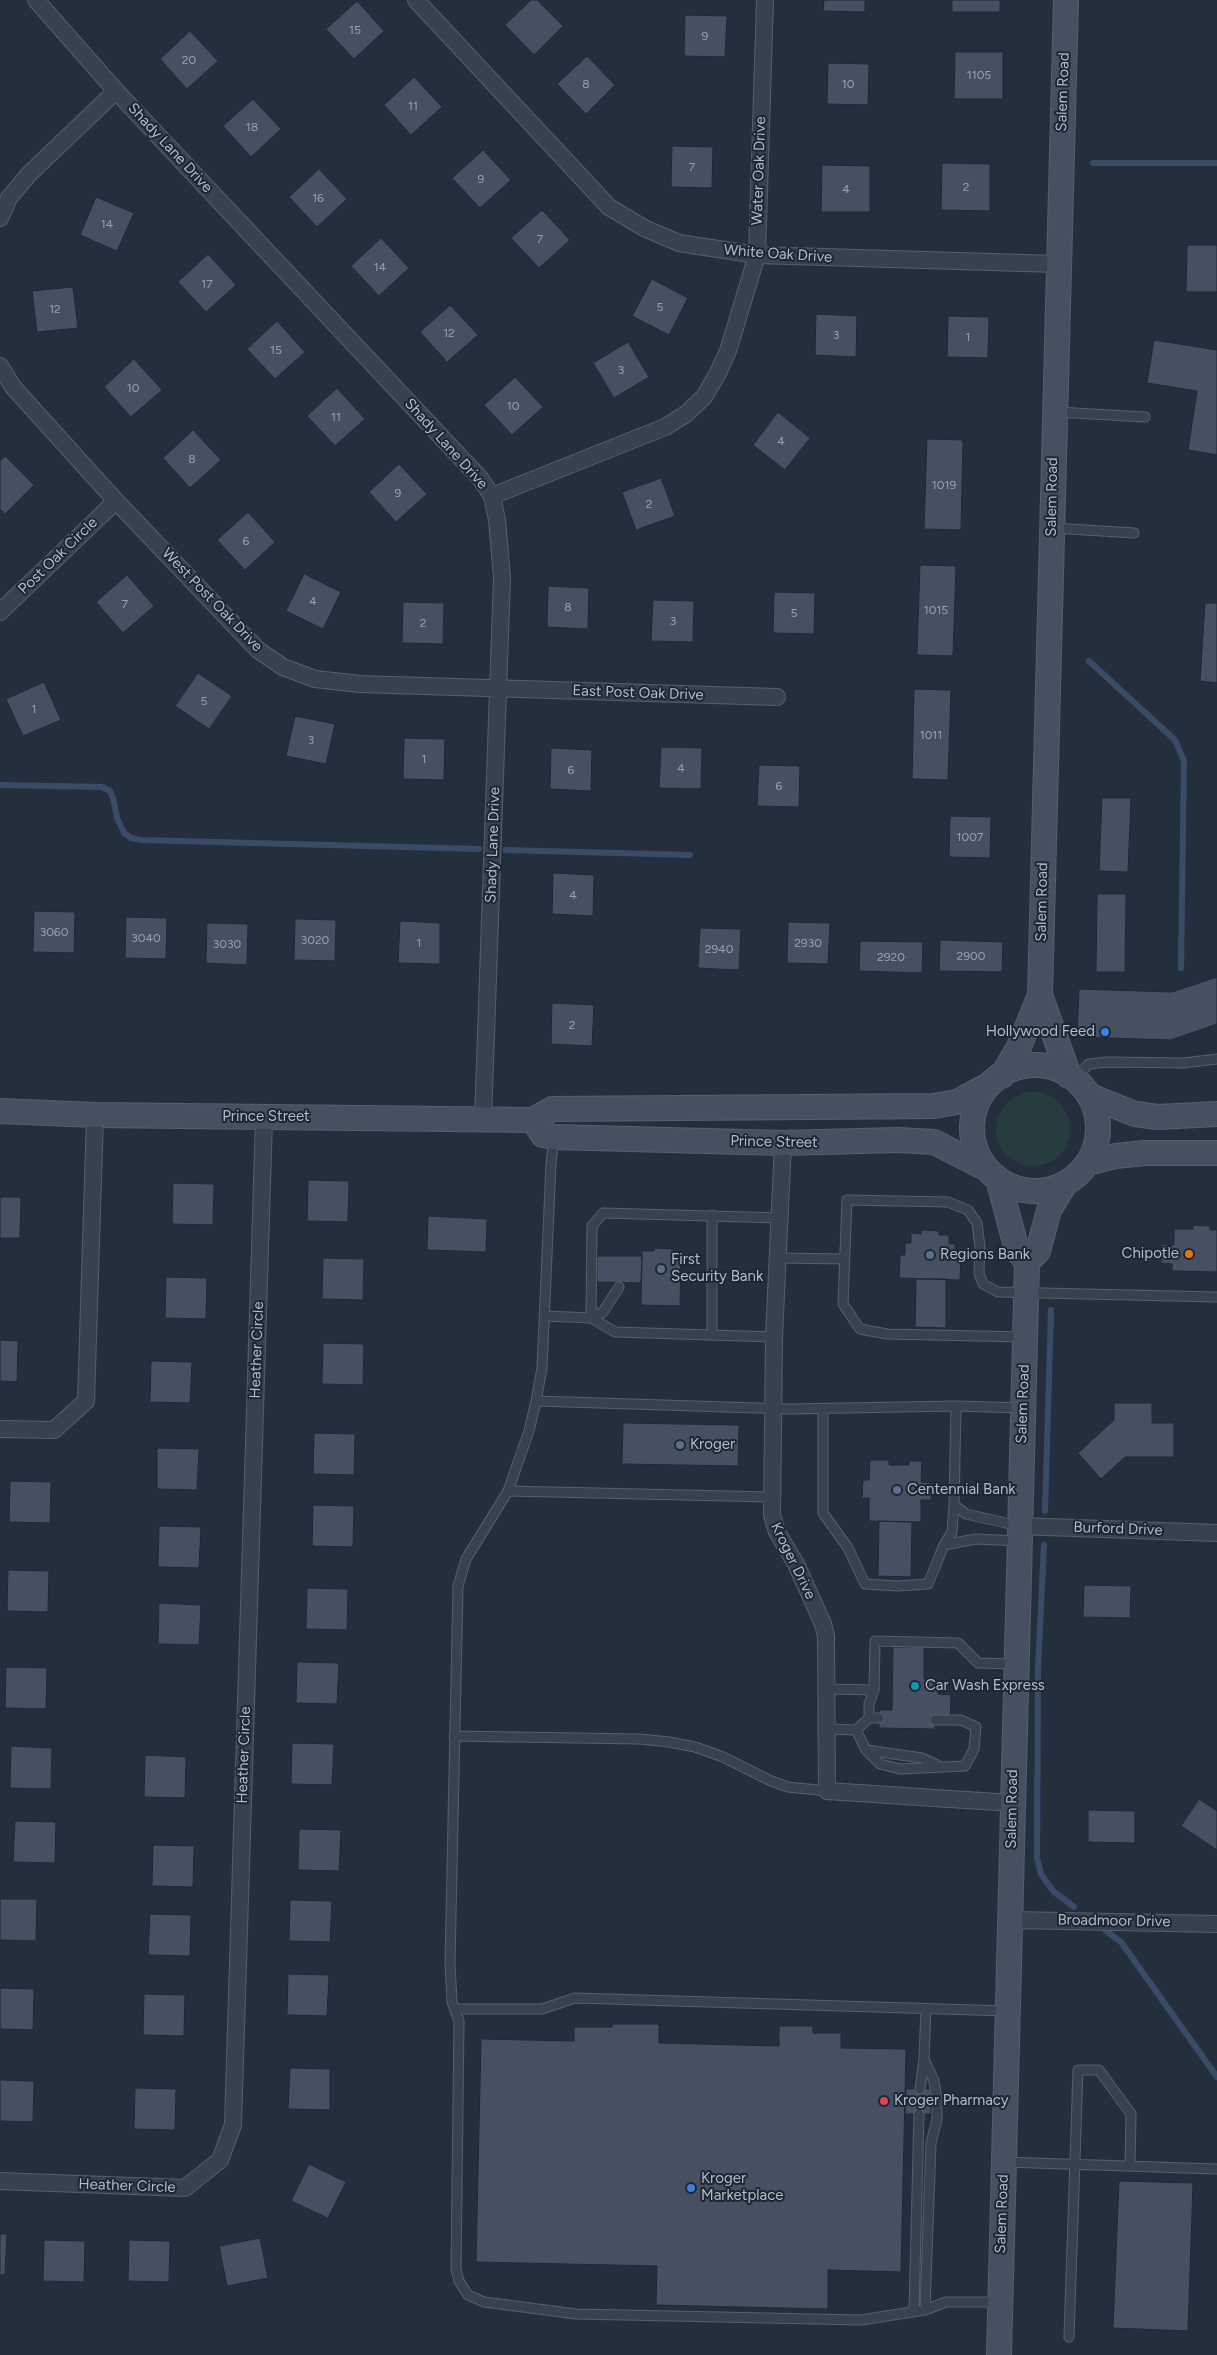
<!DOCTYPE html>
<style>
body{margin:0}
canvas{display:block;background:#242f3e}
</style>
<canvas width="1217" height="2355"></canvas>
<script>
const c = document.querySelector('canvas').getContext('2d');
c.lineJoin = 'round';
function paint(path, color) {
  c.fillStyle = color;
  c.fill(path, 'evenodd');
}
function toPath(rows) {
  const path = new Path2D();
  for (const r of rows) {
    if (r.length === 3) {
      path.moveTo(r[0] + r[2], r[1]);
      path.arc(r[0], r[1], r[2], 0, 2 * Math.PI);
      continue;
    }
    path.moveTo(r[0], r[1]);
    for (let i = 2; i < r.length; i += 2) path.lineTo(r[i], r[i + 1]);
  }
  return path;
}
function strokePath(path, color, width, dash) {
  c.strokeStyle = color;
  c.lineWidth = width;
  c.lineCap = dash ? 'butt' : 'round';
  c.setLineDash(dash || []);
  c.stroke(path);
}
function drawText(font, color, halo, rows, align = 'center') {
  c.font = font + ' Figtree,sans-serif';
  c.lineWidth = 4;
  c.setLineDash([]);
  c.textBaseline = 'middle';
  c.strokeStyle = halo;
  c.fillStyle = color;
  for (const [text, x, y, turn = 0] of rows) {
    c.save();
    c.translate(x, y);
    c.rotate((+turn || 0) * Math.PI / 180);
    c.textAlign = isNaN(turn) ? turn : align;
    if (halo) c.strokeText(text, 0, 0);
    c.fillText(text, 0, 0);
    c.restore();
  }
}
paint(toPath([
 [1033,1129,37]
]), '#263c3f');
strokePath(toPath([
 [1093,163,1217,163],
 [1089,661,1175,740,1184,761,1181,968],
 [0,785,102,787,110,791,113,798,117,818,124,833,131,838,141,840,479,849],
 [506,850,690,855],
 [1045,1511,1051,1310],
 [1044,1545,1038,1668,1037,1858,1041,1874,1053,1891,1074,1907],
 [1106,1931,1121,1942,1217,2077]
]), '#394c67', 6);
const building = toPath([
 [531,0,537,0,563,26,534,55,505,25,531,0],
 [824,0,865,0,865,12,823,11,824,0],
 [952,0,1000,0,1000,12,952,12,952,0],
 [357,1,384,31,354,59,326,29,357,1],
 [685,15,727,16,725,57,684,56,685,15],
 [190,31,218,61,187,89,160,59,190,31],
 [955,52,1003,52,1003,99,954,99,955,52],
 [587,56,615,85,586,114,557,84,587,56],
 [828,63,869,64,868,105,827,104,828,63],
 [414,77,442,107,411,135,384,105,414,77],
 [253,99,281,129,251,157,223,126,253,99],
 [672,146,713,147,712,188,671,187,672,146],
 [483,150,511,180,480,208,452,178,483,150],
 [942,163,990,164,990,211,941,210,942,163],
 [822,165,870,166,870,212,821,212,822,165],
 [319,169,347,199,317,227,289,197,319,169],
 [96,197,134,213,117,251,80,235,96,197],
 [542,210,570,240,539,268,511,238,542,210],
 [381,238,409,268,379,296,351,266,381,238],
 [1187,245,1217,245,1217,292,1186,292,1187,245],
 [208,254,236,285,206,312,178,282,208,254],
 [652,279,688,298,669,335,632,316,652,279],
 [73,287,78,328,37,332,32,291,73,287],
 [450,305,478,335,447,362,420,332,450,305],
 [816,314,857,316,856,357,815,355,816,314],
 [948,316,989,317,988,358,947,357,948,316],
 [277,321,305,352,275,379,247,349,277,321],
 [1154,340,1217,350,1217,455,1188,450,1197,391,1147,383,1154,340],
 [628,342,649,377,614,398,593,363,628,342],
 [134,359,162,390,131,417,104,387,134,359],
 [515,377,543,407,512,435,484,405,515,377],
 [337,388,365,419,335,446,307,416,337,388],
 [778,412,810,438,785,470,753,445,778,412],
 [193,430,221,460,190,488,163,458,193,430],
 [927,439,963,440,961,530,924,529,927,439],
 [5,456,34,485,5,514,0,509,0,461,5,456],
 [399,464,427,494,396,522,369,492,399,464],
 [661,478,675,516,636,530,622,492,661,478],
 [248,512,275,542,245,570,217,540,248,512],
 [920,565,956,566,953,656,917,655,920,565],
 [304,574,341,592,323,629,286,611,304,574],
 [127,575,154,606,123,633,96,602,127,575],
 [548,586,589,588,588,629,547,627,548,586],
 [774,592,815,593,814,634,773,633,774,592],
 [653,600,694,601,693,642,651,641,653,600],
 [403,602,444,603,443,644,402,643,403,602],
 [1205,603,1217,603,1217,683,1200,681,1205,603],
 [198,673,232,696,209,729,175,706,198,673],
 [44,682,61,720,23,736,6,699,44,682],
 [914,689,951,690,948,780,912,779,914,689],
 [295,716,335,724,326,764,286,756,295,716],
 [404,738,445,739,444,780,403,779,404,738],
 [661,747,702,748,701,789,659,788,661,747],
 [551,748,592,750,591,791,550,789,551,748],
 [759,765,800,766,799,807,757,806,759,765],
 [1102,798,1131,798,1128,872,1099,871,1102,798],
 [950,816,991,817,990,858,949,857,950,816],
 [553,873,594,875,593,916,552,914,553,873],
 [1097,894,1126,894,1125,972,1096,972,1097,894],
 [34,911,75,912,74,953,33,952,34,911],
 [126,917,167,918,166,959,125,958,126,917],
 [295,919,336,920,335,961,294,960,295,919],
 [400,921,440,923,440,964,398,963,400,921],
 [788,922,830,923,828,964,787,963,788,922],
 [207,923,248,924,247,965,206,963,207,923],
 [700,928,741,929,739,970,698,968,700,928],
 [940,940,1003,942,1002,972,939,971,940,940],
 [860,941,923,942,922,973,859,971,860,941],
 [1217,977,1217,1024,1171,1040,1077,1037,1079,989,1172,992,1217,977],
 [552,1003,594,1005,592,1046,551,1044,552,1003],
 [308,1180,349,1181,348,1222,307,1221,308,1180],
 [173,1183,214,1184,213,1225,172,1224,173,1183],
 [0,1197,21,1197,20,1238,0,1238,0,1197],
 [428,1216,487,1219,486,1252,427,1250,428,1216],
 [1193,1225,1210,1226,1210,1230,1217,1230,1217,1272,1172,1271,1172,1264,1161,1263,1161,1244,1174,1245,1174,1229,1193,1229,1193,1225],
 [921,1230,939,1231,939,1235,949,1235,949,1244,955,1244,955,1257,961,1257,960,1280,899,1278,900,1255,905,1255,905,1243,911,1243,911,1233,921,1234,921,1230],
 [655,1248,673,1249,673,1252,681,1252,680,1306,641,1305,642,1251,654,1251,655,1248],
 [597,1256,642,1256,641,1283,597,1282,597,1256],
 [323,1258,364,1259,363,1300,322,1299,323,1258],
 [166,1277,207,1278,206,1319,165,1318,166,1277],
 [916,1279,946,1279,946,1328,915,1327,916,1279],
 [0,1340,18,1341,17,1382,0,1381,0,1340],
 [323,1343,364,1344,363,1385,322,1384,323,1343],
 [151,1361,192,1362,190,1403,150,1402,151,1361],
 [1114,1403,1152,1403,1152,1423,1174,1423,1174,1457,1125,1457,1101,1479,1078,1453,1114,1420,1114,1403],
 [623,1423,739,1425,738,1466,622,1464,623,1423],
 [314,1433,355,1434,354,1475,313,1474,314,1433],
 [157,1448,199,1449,197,1490,157,1489,157,1448],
 [870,1460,889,1460,889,1465,909,1465,909,1461,922,1461,921,1482,932,1483,931,1500,921,1500,921,1522,869,1521,869,1498,862,1498,863,1480,869,1480,870,1460],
 [10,1481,51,1482,50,1523,9,1522,10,1481],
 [313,1505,354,1506,353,1547,312,1546,313,1505],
 [879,1521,912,1522,911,1577,878,1576,879,1521],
 [159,1526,201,1527,199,1568,158,1567,159,1526],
 [8,1570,49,1571,48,1612,7,1611,8,1570],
 [1084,1585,1131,1586,1130,1618,1083,1617,1084,1585],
 [307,1588,348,1589,347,1630,306,1629,307,1588],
 [159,1603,201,1605,199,1645,158,1644,159,1603],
 [893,1647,924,1647,924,1679,938,1679,938,1694,951,1695,950,1718,935,1717,935,1729,879,1728,879,1710,892,1710,893,1647],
 [297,1662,339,1663,337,1704,296,1703,297,1662],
 [6,1667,47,1668,46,1709,5,1708,6,1667],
 [292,1743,334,1744,332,1785,291,1784,292,1743],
 [11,1746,52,1748,51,1789,10,1788,11,1746],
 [145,1755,186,1757,185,1798,144,1797,145,1755],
 [1199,1799,1217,1811,1217,1850,1181,1826,1199,1799],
 [1088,1810,1135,1811,1135,1843,1088,1842,1088,1810],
 [15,1821,56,1822,55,1863,13,1862,15,1821],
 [299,1829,341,1830,339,1871,298,1870,299,1829],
 [153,1845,194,1846,193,1887,152,1886,153,1845],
 [0,1899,37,1899,36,1941,0,1940,0,1899],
 [290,1900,332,1901,330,1942,289,1941,290,1900],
 [150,1914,191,1915,190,1956,148,1955,150,1914],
 [288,1974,329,1975,327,2016,287,2015,288,1974],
 [0,1988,34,1989,33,2030,0,2029,0,1988],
 [144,1994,185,1995,184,2036,143,2035,144,1994],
 [612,2024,659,2024,659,2043,779,2046,779,2026,813,2026,813,2033,841,2033,841,2048,906,2049,901,2272,828,2270,828,2309,656,2305,657,2266,476,2262,481,2039,574,2041,574,2027,612,2027,612,2024],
 [290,2068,330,2069,330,2110,288,2109,290,2068],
 [0,2080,34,2081,33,2122,0,2121,0,2080],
 [135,2088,176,2089,175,2130,134,2129,135,2088],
 [906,2089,931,2089,931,2114,905,2114,906,2089],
 [309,2164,346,2182,328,2218,291,2201,309,2164],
 [1119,2181,1193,2183,1188,2331,1113,2328,1119,2181],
 [0,2234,7,2234,5,2275,0,2275,0,2234],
 [260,2238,268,2278,227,2286,219,2246,260,2238],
 [44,2240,85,2241,84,2282,43,2281,44,2240],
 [129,2240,170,2241,169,2282,128,2281,129,2240]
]);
paint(building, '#455162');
strokePath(building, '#1f2835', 1);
const service = toPath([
 [1057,412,1145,417],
 [1054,528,1134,533],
 [1074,1079,1089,1064,1108,1062,1184,1063,1217,1059],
 [554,1137,551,1164,542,1368,536,1401,529,1431,508,1491,466,1559,458,1586,450,1964,452,2002,459,2021,456,2269,459,2281,468,2295,484,2302,576,2314,861,2320,925,2310,946,2302,1000,2302],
 [712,1215,712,1335],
 [779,1258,845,1259],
 [545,1316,591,1318,603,1312,619,1287],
 [591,1318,592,1226,603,1213,781,1218],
 [591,1318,615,1332,774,1337],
 [1024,1337,887,1334,860,1329,843,1304,847,1200,948,1202,968,1210,977,1223,980,1247,979,1273,983,1284,998,1292,1217,1297],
 [536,1401,789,1409,956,1406,1023,1408],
 [956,1406,954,1505,966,1514,1019,1526],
 [823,1409,823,1513,848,1548,865,1584,897,1586,928,1584,944,1545,952,1532,954,1505],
 [508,1491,771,1497],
 [944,1545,976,1539,1018,1541],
 [827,1689,874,1690,875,1641,958,1643,978,1663,1015,1664],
 [869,1718,869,1704,874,1690],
 [827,1729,856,1730,869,1718,879,1718],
 [856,1730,866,1750,880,1764,900,1769,965,1766,974,1749,976,1727,961,1720,935,1720],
 [454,1736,639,1739,669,1742,695,1747,723,1757,771,1781,788,1787,827,1791],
 [866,1750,922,1758,941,1767],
 [455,2009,542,2009,575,1998,1008,2011],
 [924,2059,934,2081,937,2099,937,2119,931,2143,925,2310],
 [920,2089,924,2059,926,2009],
 [1004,2162,1217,2169],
 [914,2311,919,2114],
 [1069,2337,1078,2070,1099,2070,1131,2114,1130,2166]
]);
const minor = toPath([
 [36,0,116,91,463,460,480,478,492,496,497,520,502,577,483,1119],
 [416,0,609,207,644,228,679,243,757,255,1058,264],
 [0,218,9,198,29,174,116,91],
 [0,366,13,387,116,501,258,650,283,667,315,679,360,684,777,697],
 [492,496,665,427,686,414,704,397,718,373,728,351,757,255,765,0],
 [0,612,116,501],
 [783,1143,774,1337,772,1515,777,1532,796,1564,823,1624,826,1636,827,1791,1012,1803],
 [0,1429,54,1430,86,1401,95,1115],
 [1019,1526,1217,1533],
 [1011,1920,1217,1924],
 [0,2181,185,2188,220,2160,233,2125,264,1118]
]);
const secondary = toPath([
 [1066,0,1040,995,1069,1076],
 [1035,1128,63],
 [1002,1076,1019,1047,1040,995],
 [1090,1096,1135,1114,1158,1117,1217,1114],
 [0,1111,95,1115,533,1120,552,1109,934,1106,957,1102,985,1087],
 [533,1120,543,1135,554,1137,783,1143,898,1140,934,1142,987,1169],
 [1088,1163,1115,1156,1145,1153,1217,1153],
 [998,1179,1017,1250,1027,1262,999,2355],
 [1027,1262,1038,1251,1049,1210,1065,1184]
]);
strokePath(service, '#565f6c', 11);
strokePath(minor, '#565f6c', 18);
strokePath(secondary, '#565f6c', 26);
strokePath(service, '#38414e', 9);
strokePath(minor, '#38414e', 16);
strokePath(secondary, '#465061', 24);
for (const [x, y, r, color] of [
 [1105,1032,5,"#3f7fe0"],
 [1189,1254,5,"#e8710a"],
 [930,1255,5,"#5c6f8a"],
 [661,1269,5,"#5c6f8a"],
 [680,1445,5,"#5c6f8a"],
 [897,1490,5,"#5c6f8a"],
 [915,1686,5,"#0f9aa8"],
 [884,2101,5,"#e0444e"],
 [691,2188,5,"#3f7fe0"]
]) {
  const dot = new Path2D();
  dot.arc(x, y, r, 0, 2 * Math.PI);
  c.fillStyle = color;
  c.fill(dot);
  strokePath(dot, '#1d2633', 2);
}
drawText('12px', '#98a1af', null, [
 ["15",355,30],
 ["9",705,36],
 ["20",189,60],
 ["1105",979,75],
 ["8",586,84],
 ["10",848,84],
 ["11",413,106],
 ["18",252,127],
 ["7",692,167],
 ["9",481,179],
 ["2",966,187],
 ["4",846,189],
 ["16",318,198],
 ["14",107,224],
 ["7",540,239],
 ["14",380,267],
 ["17",207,284],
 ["5",660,307],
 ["12",55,309],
 ["12",449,333],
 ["3",836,335],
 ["1",968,337],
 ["15",276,350],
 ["3",621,370],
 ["10",133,388],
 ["10",513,406],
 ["11",336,417],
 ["4",781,441],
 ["8",192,459],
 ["1019",944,485],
 ["9",398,493],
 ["2",649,504],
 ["6",246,541],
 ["4",313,601],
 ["7",125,604],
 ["8",568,607],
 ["1015",936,610],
 ["5",794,613],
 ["3",673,621],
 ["2",423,623],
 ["5",204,701],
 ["1",34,709],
 ["1011",931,735],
 ["3",311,740],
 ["1",424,759],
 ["4",681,768],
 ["6",571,770],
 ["6",779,786],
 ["1007",970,837],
 ["4",573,895],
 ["3060",54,932],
 ["3040",146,938],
 ["3020",315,940],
 ["1",419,943],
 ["2930",808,943],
 ["3030",227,944],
 ["2940",719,949],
 ["2900",971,956],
 ["2920",891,957],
 ["2",572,1025]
]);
drawText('15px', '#b4bcc9', '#1d2633', [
 ["Salem Road",1063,92,-88],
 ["Shady Lane Drive",170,148,47],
 ["Water Oak Drive",759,171,-88],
 ["White Oak Drive",778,254,4],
 ["Shady Lane Drive",446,444,48],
 ["Salem Road",1052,497,-89],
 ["Post Oak Circle",58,556,-44],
 ["West Post Oak Drive",212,600,46],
 ["East Post Oak Drive",638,693,2],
 ["Shady Lane Drive",493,845,-88],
 ["Salem Road",1042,902,-89],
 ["Prince Street",266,1117],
 ["Prince Street",774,1142,1],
 ["Heather Circle",257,1350,-88],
 ["Salem Road",1023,1404,-88],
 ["Burford Drive",1118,1529,2],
 ["Kroger Drive",793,1561,64],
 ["Heather Circle",244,1755,-88],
 ["Salem Road",1012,1809,-89],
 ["Broadmoor Drive",1114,1921,1],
 ["Heather Circle",127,2186,2],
 ["Salem Road",1002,2214,-88]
]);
drawText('15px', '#b4bcc9', '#1d2633', [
 ["Hollywood Feed",1095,1032,"right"],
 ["Chipotle",1179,1254,"right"],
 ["Regions Bank",940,1255],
 ["First",671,1260],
 ["Security Bank",671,1277],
 ["Kroger",690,1445],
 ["Centennial Bank",907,1490],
 ["Car Wash Express",925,1686],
 ["Kroger Pharmacy",894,2101],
 ["Kroger",701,2179],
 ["Marketplace",701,2196]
], 'left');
</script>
